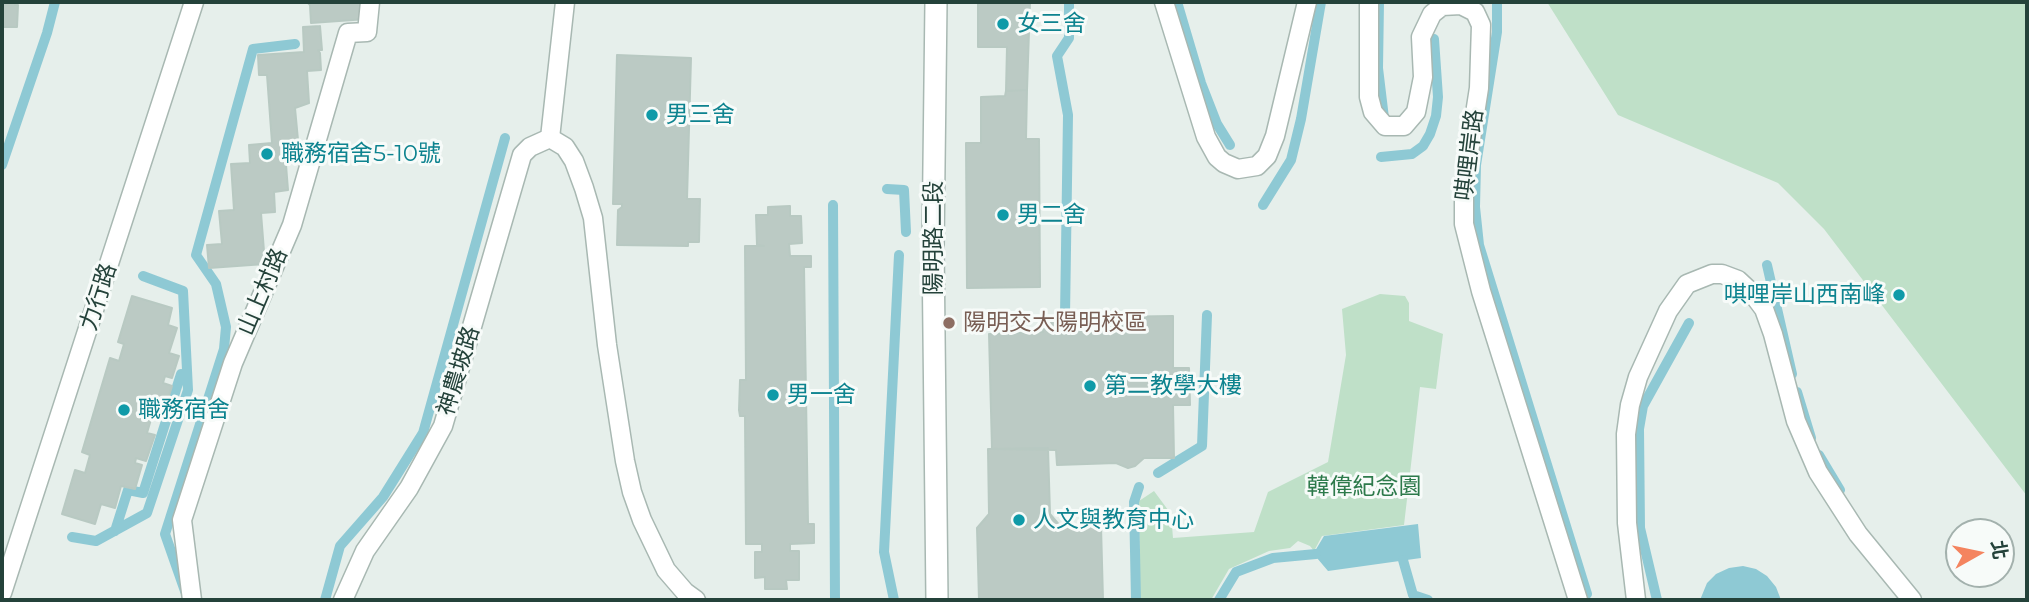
<!DOCTYPE html>
<meta charset="utf-8">
<style>
body{margin:0}
#map{position:relative;width:2029px;height:602px;overflow:hidden;background:#e6efeb;font-family:Montserrat,"Noto Sans TC",sans-serif}
canvas{display:block}
.frame{position:absolute;inset:0;border:4px solid #24423a;pointer-events:none}
.north{position:absolute;left:1945px;top:518px;width:70px;height:70px;box-sizing:border-box;background:#f7fbf9;border:2px solid #a3b1ad;border-radius:50%;rotate:81deg;font-size:19px;font-weight:700;line-height:28px;text-align:center;color:#24423a}
.north::after{content:'';display:block;margin:auto;width:24px;height:32px;background:#f4845f;clip-path:polygon(50% 0,100% 100%,50% 72%,0 100%)}
</style>
<div id="map">
<canvas width="2029" height="602"></canvas>
<div class="frame"></div>
<div class="north">北</div>
</div>
<script>
const c = document.querySelector('canvas').getContext('2d');
c.lineJoin = 'round';
function paint(path, color) {
  c.fillStyle = color;
  c.fill(path, 'evenodd');
}
function toPath(rows) {
  const path = new Path2D();
  for (const r of rows) {
    path.moveTo(r[0], r[1]);
    for (let i = 2; i < r.length; i += 2) path.lineTo(r[i], r[i + 1]);
  }
  return path;
}
function strokePath(path, color, width, dash) {
  c.strokeStyle = color;
  c.lineWidth = width;
  c.lineCap = dash ? 'butt' : 'round';
  c.setLineDash(dash || []);
  c.stroke(path);
}
function drawText(font, color, halo, rows, align = 'center') {
  c.font = font + ' Montserrat,"Noto Sans TC",sans-serif';
  c.lineWidth = 6;
  c.setLineDash([]);
  c.textBaseline = 'middle';
  c.strokeStyle = halo;
  c.fillStyle = color;
  for (const [text, x, y, turn = 0] of rows) {
    c.save();
    c.translate(x, y);
    c.rotate((+turn || 0) * Math.PI / 180);
    c.textAlign = isNaN(turn) ? turn : align;
    if (halo) c.strokeText(text, 0, 0);
    c.fillText(text, 0, 0);
    c.restore();
  }
}
paint(toPath([
 [1547,2,2027,2,2027,496,1824,229,1778,183,1618,115],
 [1380,294,1405,296,1409,303,1409,321,1443,334,1436,389,1420,387,1404,525,1322,536,1314,551,1310,546,1298,541,1290,548,1269,551,1229,569,1211,600,1140,600,1139,501,1154,491,1171,514,1173,538,1254,532,1268,492,1328,462,1346,355,1342,309]
]), '#bfe0c8');
paint(toPath([
 [1418,524,1421,558,1328,571,1317,558,1315,551,1324,536],
 [1743,566,1756,569,1767,576,1776,587,1781,600,1700,600,1707,583,1716,574,1729,568]
]), '#8ec9d4');
strokePath(toPath([
 [1177,2,1201,83,1217,124,1230,145],
 [1379,2,1378,68,1384,118],
 [1497,2,1497,32,1476,165,1475,207,1479,245,1587,594],
 [1381,157,1412,154,1423,146,1430,134,1436,116,1438,97,1434,39],
 [2,165,47,33,55,2],
 [887,189,904,190,906,232],
 [833,205,835,600],
 [1263,205,1291,160,1301,119,1321,2],
 [1767,265,1792,374],
 [1065,316,1068,115,1057,56,1069,38,1069,2],
 [1797,392,1811,438],
 [1819,455,1840,490],
 [1158,473,1202,446,1207,315],
 [115,531,128,490,143,493,181,374],
 [72,537,96,541,147,513,188,390,183,291,143,276],
 [1403,560,1413,595,1428,600],
 [185,591,165,534,224,349,226,327,216,284,196,255,253,49,295,44],
 [325,600,340,546,383,497,423,433,505,138],
 [894,600,884,552,899,255],
 [1136,600,1134,502,1139,487],
 [1219,600,1236,572,1273,558,1316,554],
 [1657,600,1640,528,1639,429,1643,406,1689,323]
]), '#8ec9d4', 10);
const building = toPath([
 [2,2,15,2,15,5,18,5,17,27,2,27,2,2],
 [307,2,365,2,367,19,311,23,310,5,307,2],
 [978,2,1030,2,1027,90,1006,91,1007,47,978,47,978,2],
 [320,26,322,50,318,50,320,53,321,70,307,71,309,103,295,108,298,140,284,140,288,190,274,192,275,212,261,213,265,264,209,268,207,245,222,244,219,211,234,210,231,164,250,163,249,145,272,143,267,75,259,75,258,55,304,52,303,27,320,26],
 [617,55,691,58,687,199,700,199,699,242,688,242,688,246,617,245,618,210,622,207,622,204,613,204,617,55],
 [1027,90,1026,139,1039,139,1040,287,967,288,966,143,981,143,981,97,1005,96,1006,91,1027,90],
 [790,206,790,216,801,216,802,243,789,244,790,256,811,256,811,267,804,267,808,524,814,524,814,543,790,544,790,551,799,551,799,580,786,580,787,589,765,589,765,577,755,578,755,552,762,552,762,544,746,544,745,416,740,416,739,410,740,380,746,380,745,246,764,246,757,245,756,215,768,215,768,207,790,206],
 [132,296,172,308,168,325,177,328,169,353,179,356,172,378,165,376,163,383,172,386,164,412,154,409,147,433,155,435,146,461,136,458,135,463,142,465,135,489,121,486,115,508,101,504,95,524,62,514,75,470,85,473,90,455,82,452,110,358,119,361,124,344,118,342,132,296],
 [1173,316,1173,368,1189,368,1190,405,1173,405,1174,458,1144,458,1135,466,1128,468,1116,463,1057,465,1056,450,992,449,989,334,1043,332,1045,318,1173,316],
 [1048,448,1050,514,1061,527,1101,526,1103,600,979,600,977,528,989,514,988,449,1048,448]
]);
paint(building, '#bbcac4');
strokePath(building, '#b8c9c2', 2);
const service = toPath([
 [1164,2,1206,137,1217,157,1224,163,1238,169,1257,166,1267,156,1275,136,1307,2],
 [1369,2,1369,97,1373,112,1385,126,1404,126,1416,112,1423,77,1421,37,1432,14,1442,6,1461,5,1475,12,1481,25,1479,88,1464,184,1464,224,1481,291,1578,600],
 [550,138,565,147,574,161,584,188,593,218,607,345,625,461,632,492,642,520,666,570,685,592,696,600],
 [2,593,194,2],
 [192,600,182,520,233,363,292,225,348,33,367,32,370,2],
 [343,600,365,551,409,488,443,426,522,155,530,147,550,138,565,2],
 [1636,600,1627,523,1626,434,1630,405,1638,377,1668,311,1687,284,1712,274,1722,274,1738,280,1752,293,1764,309,1773,334,1796,421,1818,472,1858,534,1912,600]
]);
const pedestrian = toPath([
 [936,2,933,246,937,600]
]);
strokePath(service, '#a8b8b2', 21);
strokePath(pedestrian, '#a8b8b2', 24);
strokePath(service, '#fff', 18);
strokePath(pedestrian, '#fff', 21);
for (const [x, y, r, color] of [
 [1003,24,7,"#0f9aa8"],
 [652,115,7,"#0f9aa8"],
 [267,154,7,"#0f9aa8"],
 [1003,215,7,"#0f9aa8"],
 [1899,295,7,"#0f9aa8"],
 [949,323,7,"#8d6e63"],
 [1090,386,7,"#0f9aa8"],
 [773,395,7,"#0f9aa8"],
 [124,410,7,"#0f9aa8"],
 [1019,520,7,"#0f9aa8"]
]) {
  const dot = new Path2D();
  dot.arc(x, y, r, 0, 2 * Math.PI);
  c.fillStyle = color;
  c.fill(dot);
  strokePath(dot, '#f7fbf9', 2.5);
}
drawText('23px', '#0d838f', '#f7fbf9', [
 ["女三舍",1017,24],
 ["男三舍",666,115],
 ["職務宿舍5-10號",281,154],
 ["男二舍",1017,215],
 ["唭哩岸山西南峰",1885,295,"right"],
 ["第二教學大樓",1104,386],
 ["男一舍",787,395],
 ["職務宿舍",138,410],
 ["人文與教育中心",1033,520]
], 'left');
drawText('23px', '#24423a', '#f7fbf9', [
 ["唭哩岸路",1470,155,-83],
 ["陽明路二段",934,238,-90],
 ["山上村路",263,292,-67],
 ["力行路",99,297,-72],
 ["神農坡路",459,371,-73]
]);
drawText('23px', '#785e54', '#f7fbf9', [
 ["陽明交大陽明校區",963,323]
], 'left');
drawText('23px', '#2d7a4b', '#f7fbf9', [
 ["韓偉紀念園",1364,487]
]);
</script>
